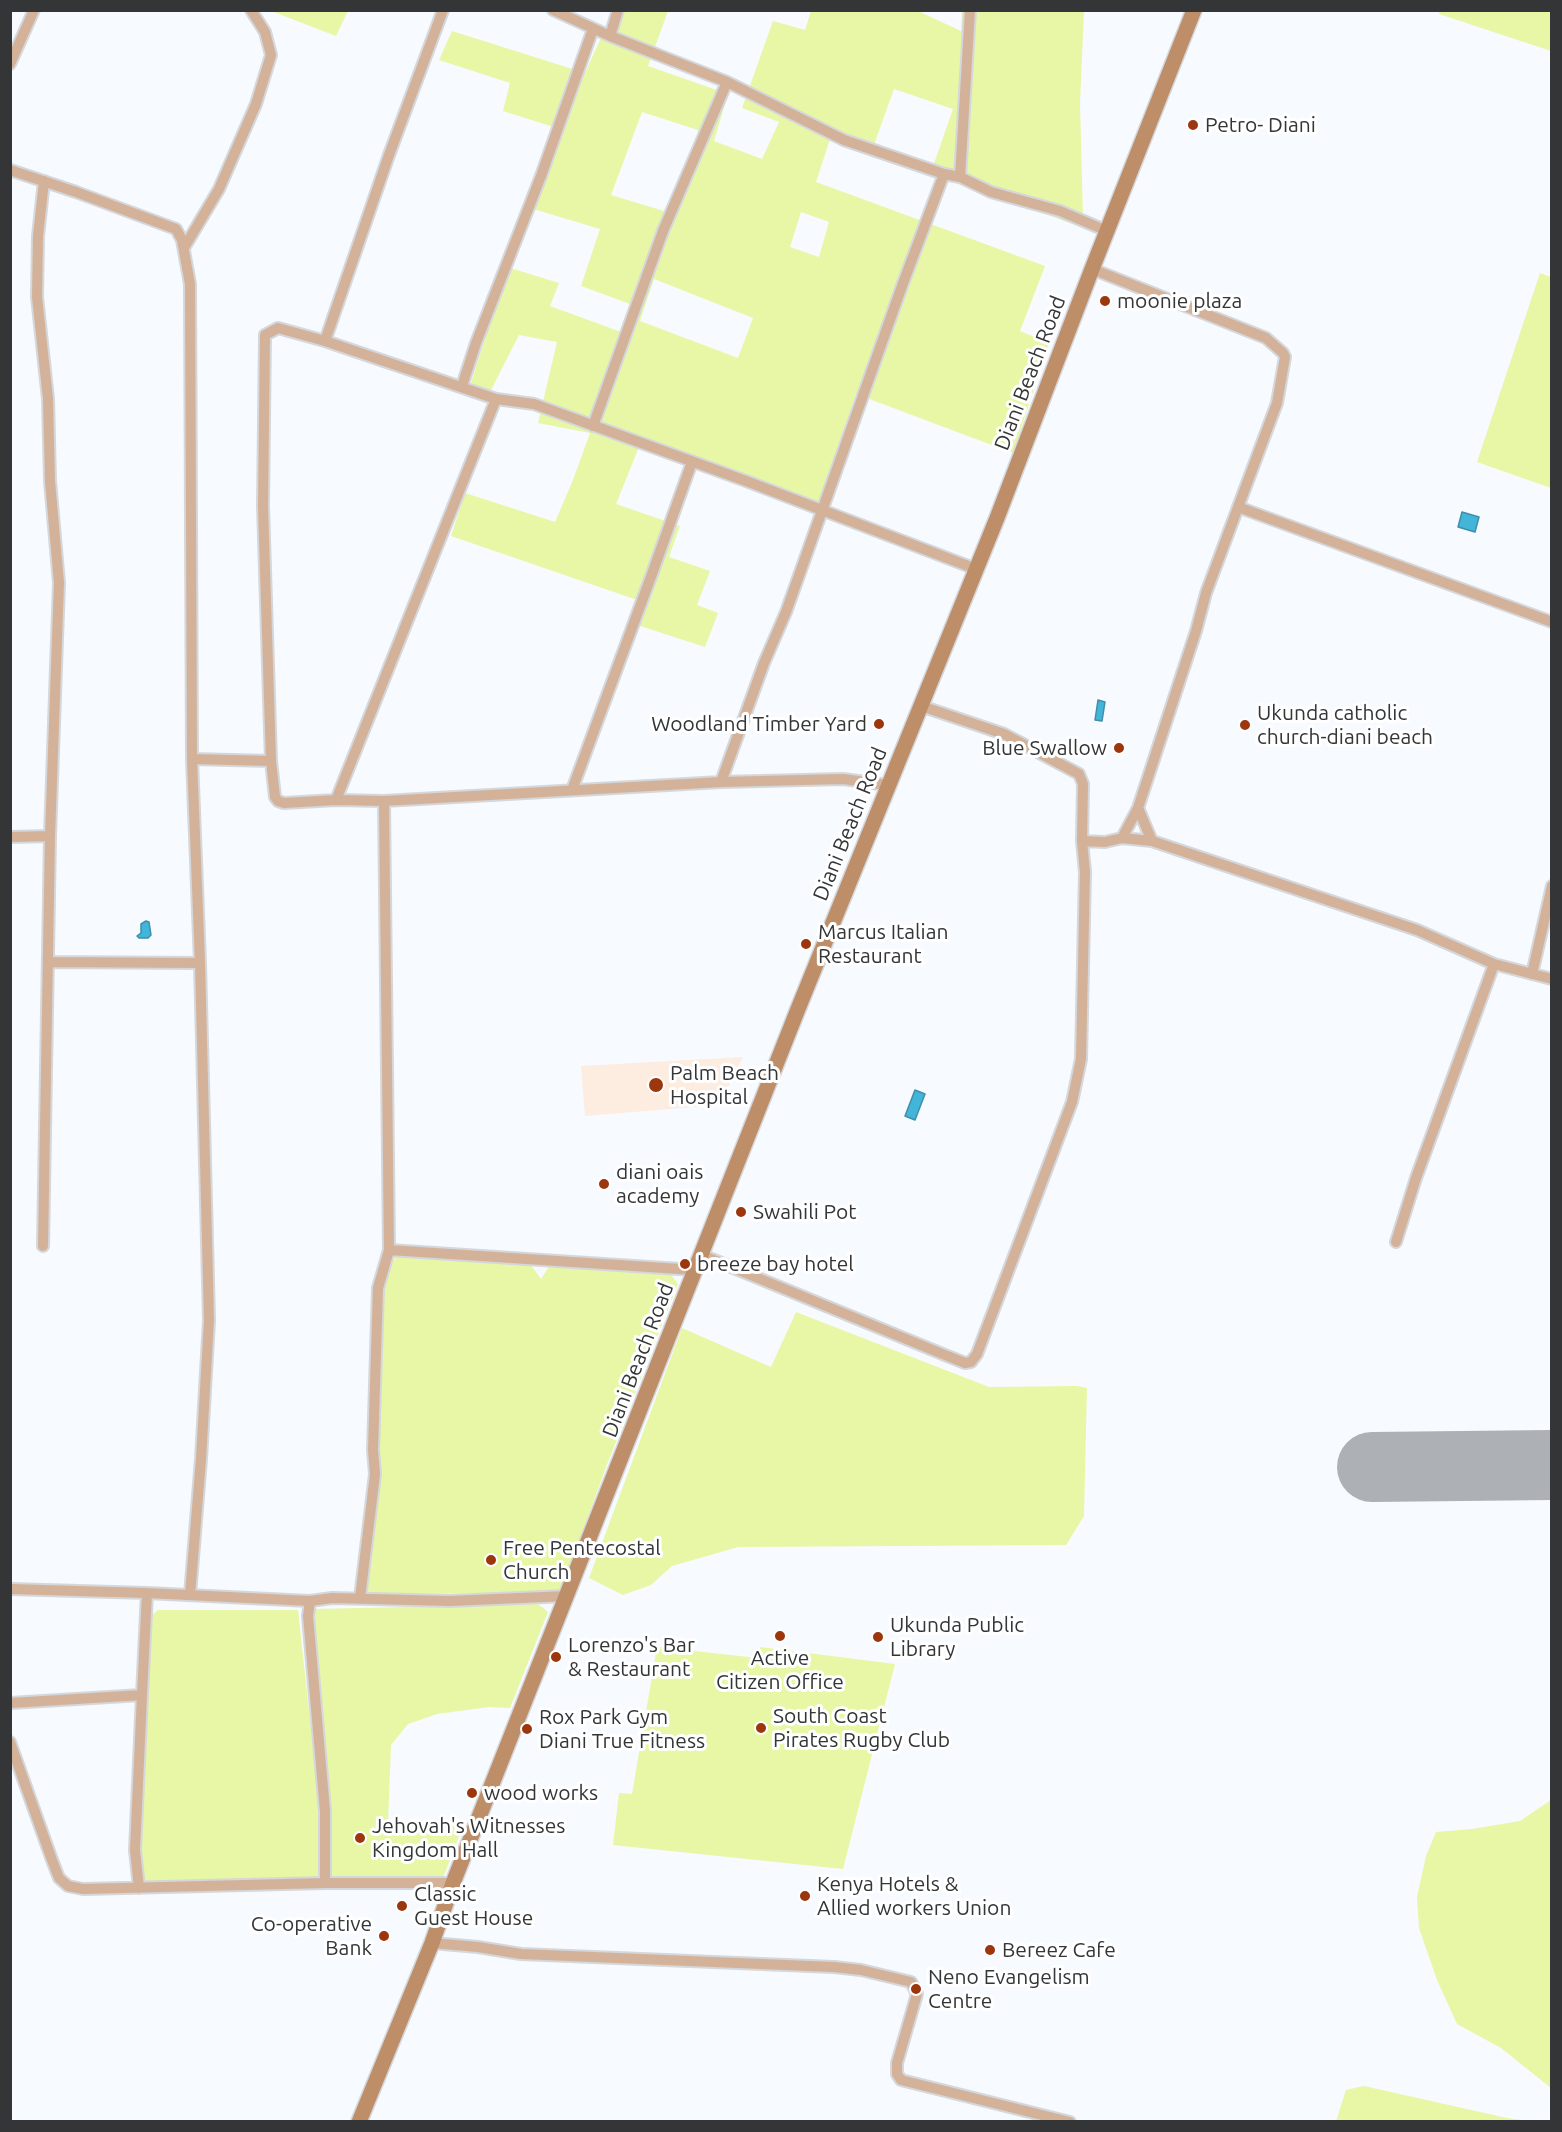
<!DOCTYPE html>
<style>
body{margin:0}
#map{position:relative;width:1562px;height:2132px;overflow:hidden;background:#f7faff;font-family:Ubuntu,sans-serif}
canvas{display:block}
.frame{position:absolute;inset:0;border:12px solid #333537;pointer-events:none}
</style>
<div id="map">
<canvas width="1562" height="2132"></canvas>
<div class="frame"></div>
</div>
<script>
const c = document.querySelector('canvas').getContext('2d');
c.lineJoin = 'round';
function paint(path, color) {
  c.fillStyle = color;
  c.fill(path, 'evenodd');
}
function toPath(rows) {
  const path = new Path2D();
  for (const r of rows) {
    path.moveTo(r[0], r[1]);
    for (let i = 2; i < r.length; i += 2) path.lineTo(r[i], r[i + 1]);
  }
  return path;
}
function strokePath(path, color, width, dash) {
  c.strokeStyle = color;
  c.lineWidth = width;
  c.lineCap = dash ? 'butt' : 'round';
  c.setLineDash(dash || []);
  c.stroke(path);
}
function drawText(font, color, halo, rows, align = 'center') {
  c.font = font + ' Ubuntu,sans-serif';
  c.lineWidth = 6;
  c.setLineDash([]);
  c.textBaseline = 'middle';
  c.strokeStyle = halo;
  c.fillStyle = color;
  for (const [text, x, y, turn = 0] of rows) {
    c.save();
    c.translate(x, y);
    c.rotate((+turn || 0) * Math.PI / 180);
    c.textAlign = isNaN(turn) ? turn : align;
    if (halo) c.strokeText(text, 0, 0);
    c.fillText(text, 0, 0);
    c.restore();
  }
}
paint(toPath([
 [743,1057,719,1105,585,1116,581,1066]
]), '#fcede0');
paint(toPath([
 [1440,10,1551,11,1551,51,1439,14],
 [271,11,348,11,336,36],
 [613,11,668,11,648,66,728,94,714,141,762,159,779,122,742,108,773,21,805,30,811,11,918,11,961,31,962,11,1084,11,1080,103,1083,217,1078,226,931,172,953,109,894,89,871,153,830,139,816,182,1045,266,1020,331,1049,343,1013,453,856,394,818,503,643,437,616,504,680,526,669,557,710,571,697,605,718,613,705,647,634,624,643,602,451,536,465,493,555,522,573,480,590,433,538,423,557,342,519,335,490,392,471,383,507,267,559,283,550,306,621,332,630,304,581,286,600,229,530,208,560,129,503,111,510,83,439,60,452,31,585,73],
 [642,112,701,131,667,212,611,195],
 [801,212,829,222,819,257,790,247],
 [654,279,753,318,738,358,640,321],
 [1540,273,1551,277,1551,488,1477,462],
 [396,1256,531,1265,541,1279,550,1265,669,1272,678,1284,608,1462,560,1593,365,1594,377,1457,380,1285],
 [796,1312,989,1387,1077,1386,1087,1388,1084,1516,1066,1545,738,1547,672,1566,651,1585,623,1595,589,1578,682,1328,771,1367],
 [538,1604,548,1612,510,1708,489,1707,437,1714,408,1724,391,1745,388,1822,463,1826,441,1883,331,1878,330,1818,313,1609],
 [158,1610,298,1610,320,1812,320,1880,143,1883,139,1850,147,1695,151,1616],
 [657,1647,758,1658,760,1647,895,1664,843,1869,613,1845,619,1793,632,1794],
 [1551,1800,1551,2088,1501,2048,1457,2024,1437,1980,1419,1928,1417,1897,1426,1856,1436,1832,1472,1829,1520,1821],
 [1364,2086,1507,2118,1529,2121,1336,2121,1346,2090]
]), '#e7f7a5');
const water = toPath([
 [1462,512,1479,517,1475,532,1458,527,1462,512],
 [1098,700,1105,702,1102,721,1095,720,1098,700],
 [146,921,149,922,151,935,148,938,139,938,137,936,141,933,141,924,146,921],
 [915,1090,925,1094,915,1120,905,1116,915,1090]
]);
paint(water, '#42b5d9');
strokePath(water, '#3e8fa8', 1.5);
strokePath(toPath([
 [1372,1467,1552,1465]
]), '#adb0b4', 70);
const minor = toPath([
 [553,10,610,36,727,82,844,140,944,174,960,177],
 [970,10,960,177,991,192,1060,211,1107,231],
 [610,36,618,10],
 [10,64,34,10],
 [10,170,76,192,176,229,182,240,190,284,192,759,200,963,209,1320,201,1459,190,1595],
 [184,248,219,189,256,104,271,55,265,32,251,10],
 [1092,269,1266,338,1283,353,1285,357,1277,403,1206,593,1196,631,1138,808,1152,841,1417,930,1494,964,1416,1178,1396,1242],
 [325,341,389,155,443,10],
 [462,386,476,343,541,176,593,29],
 [593,426,663,231,727,82],
 [1238,507,1552,622],
 [921,706,1004,734,1079,774,1083,784,1082,841],
 [192,759,271,761,275,797,278,801,284,803,336,800,384,801,721,782,843,779,888,785],
 [271,761,263,506,265,335,278,328,325,341,496,399,534,404,746,481,976,569],
 [721,782,764,663,786,612,902,286,944,174],
 [572,790,652,574,692,462],
 [336,800,496,399],
 [384,801,389,1250],
 [10,837,50,836],
 [1122,838,1138,808],
 [48,962,200,963],
 [1494,964,1552,979],
 [1532,974,1552,886],
 [43,1246,50,836,59,583,50,481,48,399,37,297,38,236,44,181],
 [702,1255,945,1355,965,1363,971,1362,977,1354,1072,1102,1081,1059,1085,872,1082,841,1105,842,1122,838,1152,841],
 [10,1589,147,1593],
 [360,1598,375,1474,373,1450,378,1288,389,1250,695,1270],
 [310,1601,308,1616,325,1811,325,1883],
 [10,1703,142,1695,147,1593,310,1601,332,1598,450,1601,567,1596],
 [10,1742,52,1860,59,1878,68,1886,83,1889,325,1883,453,1883],
 [139,1888,135,1850,142,1695],
 [432,1943,478,1947,521,1954,834,1967,861,1970,911,1982,917,1994,897,2063,897,2074,901,2080,1070,2122]
]);
const secondary = toPath([
 [359,2122,432,1943,453,1883,798,1009,997,518,1092,269,1194,10]
]);
strokePath(minor, '#d4d7db', 14);
strokePath(secondary, '#d4d7db', 18);
strokePath(minor, '#d3b299', 10);
strokePath(secondary, '#be8e69', 15);
for (const [x, y, r, color] of [
 [1193,125,6,"#9c360d"],
 [1105,301,6,"#9c360d"],
 [879,724,6,"#9c360d"],
 [1245,725,6,"#9c360d"],
 [1119,748,6,"#9c360d"],
 [806,944,6,"#9c360d"],
 [656,1085,8,"#9c360d"],
 [604,1184,6,"#9c360d"],
 [741,1212,6,"#9c360d"],
 [685,1264,6,"#9c360d"],
 [491,1560,6,"#9c360d"],
 [780,1636,6,"#9c360d"],
 [878,1637,6,"#9c360d"],
 [556,1657,6,"#9c360d"],
 [761,1728,6,"#9c360d"],
 [527,1729,6,"#9c360d"],
 [472,1793,6,"#9c360d"],
 [360,1838,6,"#9c360d"],
 [805,1896,6,"#9c360d"],
 [402,1906,6,"#9c360d"],
 [384,1936,6,"#9c360d"],
 [990,1950,6,"#9c360d"],
 [916,1989,6,"#9c360d"]
]) {
  const dot = new Path2D();
  dot.arc(x, y, r, 0, 2 * Math.PI);
  c.fillStyle = color;
  c.fill(dot);
  strokePath(dot, '#fff', 2);
}
drawText('21px', '#333537', '#fff', [
 ["Petro- Diani",1205,125],
 ["moonie plaza",1117,301],
 ["Ukunda catholic",1257,713],
 ["church-diani beach",1257,737],
 ["Woodland Timber Yard",867,724,"right"],
 ["Blue Swallow",1107,748,"right"],
 ["Marcus Italian",818,932],
 ["Restaurant",818,956],
 ["Palm Beach",670,1073],
 ["Hospital",670,1097],
 ["diani oais",616,1172],
 ["academy",616,1196],
 ["Swahili Pot",753,1212],
 ["breeze bay hotel",697,1264],
 ["Free Pentecostal",503,1548],
 ["Church",503,1572],
 ["Ukunda Public",890,1625],
 ["Library",890,1649],
 ["Lorenzo's Bar",568,1645],
 ["& Restaurant",568,1669],
 ["Active",780,1658,"center"],
 ["Citizen Office",780,1682,"center"],
 ["South Coast",773,1716],
 ["Pirates Rugby Club",773,1740],
 ["Rox Park Gym",539,1717],
 ["Diani True Fitness",539,1741],
 ["wood works",484,1793],
 ["Jehovah's Witnesses",372,1826],
 ["Kingdom Hall",372,1850],
 ["Kenya Hotels &",817,1884],
 ["Allied workers Union",817,1908],
 ["Classic",414,1894],
 ["Guest House",414,1918],
 ["Co-operative",372,1924,"right"],
 ["Bank",372,1948,"right"],
 ["Bereez Cafe",1002,1950],
 ["Neno Evangelism",928,1977],
 ["Centre",928,2001]
], 'left');
drawText('21px', '#333537', '#fff', [
 ["Diani Beach Road",1030,373,-69],
 ["Diani Beach Road",850,824,-68],
 ["Diani Beach Road",638,1360,-69]
]);
</script>
